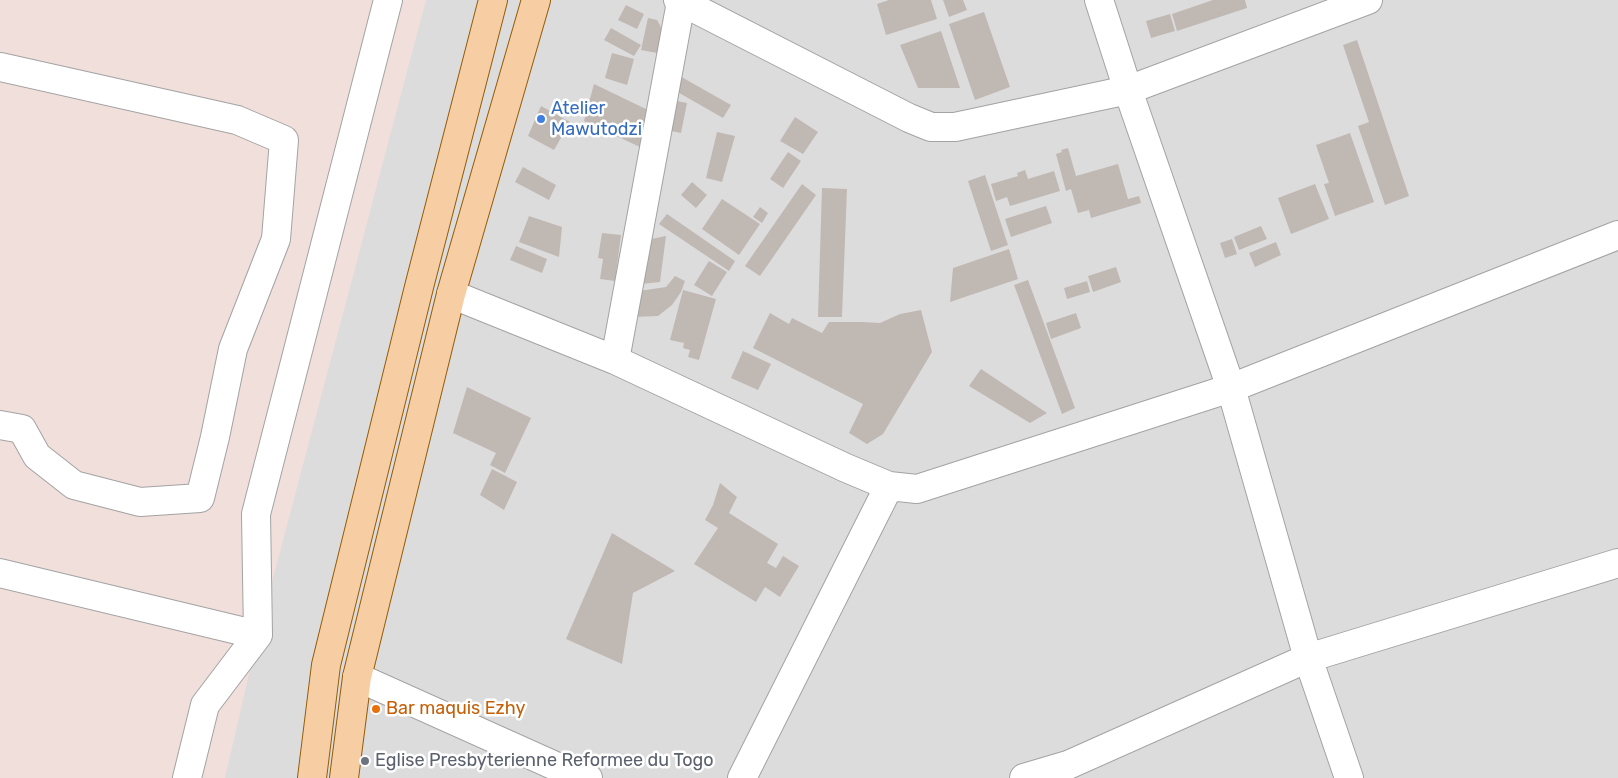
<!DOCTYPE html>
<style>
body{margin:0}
canvas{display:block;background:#f0ece6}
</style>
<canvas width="1618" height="778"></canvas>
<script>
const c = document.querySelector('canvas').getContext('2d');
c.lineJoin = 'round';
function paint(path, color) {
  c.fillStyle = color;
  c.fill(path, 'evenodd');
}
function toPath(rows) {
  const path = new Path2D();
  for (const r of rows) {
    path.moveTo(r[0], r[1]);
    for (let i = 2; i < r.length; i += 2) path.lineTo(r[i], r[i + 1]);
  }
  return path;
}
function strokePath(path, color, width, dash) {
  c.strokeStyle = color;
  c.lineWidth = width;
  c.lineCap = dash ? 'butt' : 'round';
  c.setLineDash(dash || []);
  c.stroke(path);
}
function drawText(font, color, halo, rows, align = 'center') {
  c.font = font + ' Rubik,sans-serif';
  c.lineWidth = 5;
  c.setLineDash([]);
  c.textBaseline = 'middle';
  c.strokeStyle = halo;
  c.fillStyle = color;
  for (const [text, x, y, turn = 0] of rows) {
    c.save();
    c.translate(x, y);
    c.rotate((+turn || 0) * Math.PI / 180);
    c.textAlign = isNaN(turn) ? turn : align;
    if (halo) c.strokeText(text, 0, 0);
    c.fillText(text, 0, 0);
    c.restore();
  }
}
paint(toPath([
 [0,0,1618,0,1618,778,0,778]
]), '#dddcdd');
paint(toPath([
 [0,0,426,0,258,635,225,778,0,778]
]), '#f0dfdb');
paint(toPath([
 [889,0,931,0,937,19,886,35,877,4],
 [943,0,963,0,967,10,949,17],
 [1213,0,1245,0,1247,8,1177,31,1172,14],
 [626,5,644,14,637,29,618,20],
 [984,12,1010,87,975,100,949,24],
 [1170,14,1175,31,1151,38,1146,21],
 [648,18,657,20,660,25,662,32,657,53,641,50],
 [611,28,641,45,634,56,604,40],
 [941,31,960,88,918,88,900,45],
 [1357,40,1409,196,1385,205,1358,126,1369,122,1343,45],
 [612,53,634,59,627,85,605,78],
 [678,75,731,105,723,118,674,90],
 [594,84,648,110,640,147,584,121],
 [672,100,687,103,681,133,666,130],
 [541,106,570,122,554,150,528,136],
 [795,117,818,132,803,154,780,141],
 [717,132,735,136,722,182,706,178],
 [1350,133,1374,202,1335,216,1324,184,1329,183,1316,145],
 [1068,148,1076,176,1118,164,1128,199,1139,196,1141,203,1091,218,1089,210,1078,213,1071,189,1066,191,1056,154,1062,152,1061,150],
 [788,152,801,161,783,188,770,179],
 [523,167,556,185,549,200,515,182],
 [1025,170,1028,179,1054,171,1060,191,1010,206,1007,197,996,201,991,184,1018,176,1017,173],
 [985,175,1008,245,991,251,968,181],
 [692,182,707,195,696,208,681,195],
 [802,184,816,195,760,276,745,266],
 [1315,184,1329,219,1291,234,1278,198],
 [822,188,847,189,842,317,818,317],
 [722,199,760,224,739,255,702,229],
 [1046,206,1052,223,1011,237,1005,219],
 [760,207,768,213,762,223,753,217],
 [667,214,735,261,729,271,659,224],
 [529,216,562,227,559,257,519,242],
 [1261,226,1267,239,1239,250,1234,237],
 [602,233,621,235,615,281,600,279,603,259,598,258],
 [666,236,660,282,641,284,646,240],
 [1232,239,1237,254,1225,258,1220,243],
 [1276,242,1281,255,1255,267,1249,253],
 [516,246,547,259,542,273,510,260],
 [1009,249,1018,279,950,302,953,268],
 [709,261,727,272,712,296,694,285],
 [1116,267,1121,282,1093,292,1088,276],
 [675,276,685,281,681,292,672,305,658,316,634,317,639,291,666,287],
 [1028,280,1075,408,1062,414,1014,285],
 [1087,281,1090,292,1067,299,1064,288],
 [683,290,716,299,699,360,688,357,690,350,683,348,684,343,670,340],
 [921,310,932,352,883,434,867,444,849,433,863,404,753,348,770,313,789,324,792,318,822,333,829,322,862,322,880,323,900,314],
 [1076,313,1081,328,1051,339,1046,323],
 [743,351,771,364,758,390,731,378],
 [981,369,1047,413,1030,423,969,386],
 [467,387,531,418,505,473,490,465,496,453,453,433],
 [492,469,517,482,504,510,480,495],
 [720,483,737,497,729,513,778,544,767,563,776,568,783,556,799,566,780,597,765,587,756,602,694,564,718,528,705,520,713,505],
 [612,533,675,571,633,593,622,664,566,639]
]), '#c0b8b3');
const minor = toPath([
 [678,0,909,118,931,127,955,127,1128,90,1368,0],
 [1099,0,1128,90,1231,388,1308,658,1349,778],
 [0,67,237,120,284,140,276,239,233,349,215,437,200,498,140,502,74,485,37,456,22,429,0,425],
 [451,294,615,360,846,468,889,486,917,489,1231,388,1618,235],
 [615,360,681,2],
 [0,573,258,635],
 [357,677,553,765,588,778],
 [187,778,205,705,258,635,256,514,388,0],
 [742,778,889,486],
 [1024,778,1068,765,1308,658,1618,563]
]);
const major = toPath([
 [312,778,326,665,419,287,493,0],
 [344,778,357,677,451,294,536,0]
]);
strokePath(minor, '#a3a3a3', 30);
strokePath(major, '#935c08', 30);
strokePath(minor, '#fff', 28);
strokePath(major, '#f7cea4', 28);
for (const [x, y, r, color] of [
 [541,119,5,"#3f7fe0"],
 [376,709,5,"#e8710a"],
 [365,761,5,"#6b7280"]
]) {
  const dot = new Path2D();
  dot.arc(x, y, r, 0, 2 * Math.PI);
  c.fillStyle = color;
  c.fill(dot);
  strokePath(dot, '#fff', 2);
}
drawText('18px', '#366cbe', '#fff', [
 ["Atelier",551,109],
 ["Mawutodzi",551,130]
], 'left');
drawText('18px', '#c56008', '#fff', [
 ["Bar maquis Ezhy",386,709]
], 'left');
drawText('18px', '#5b616d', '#fff', [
 ["Eglise Presbyterienne Reformee du Togo",375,761]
], 'left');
</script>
